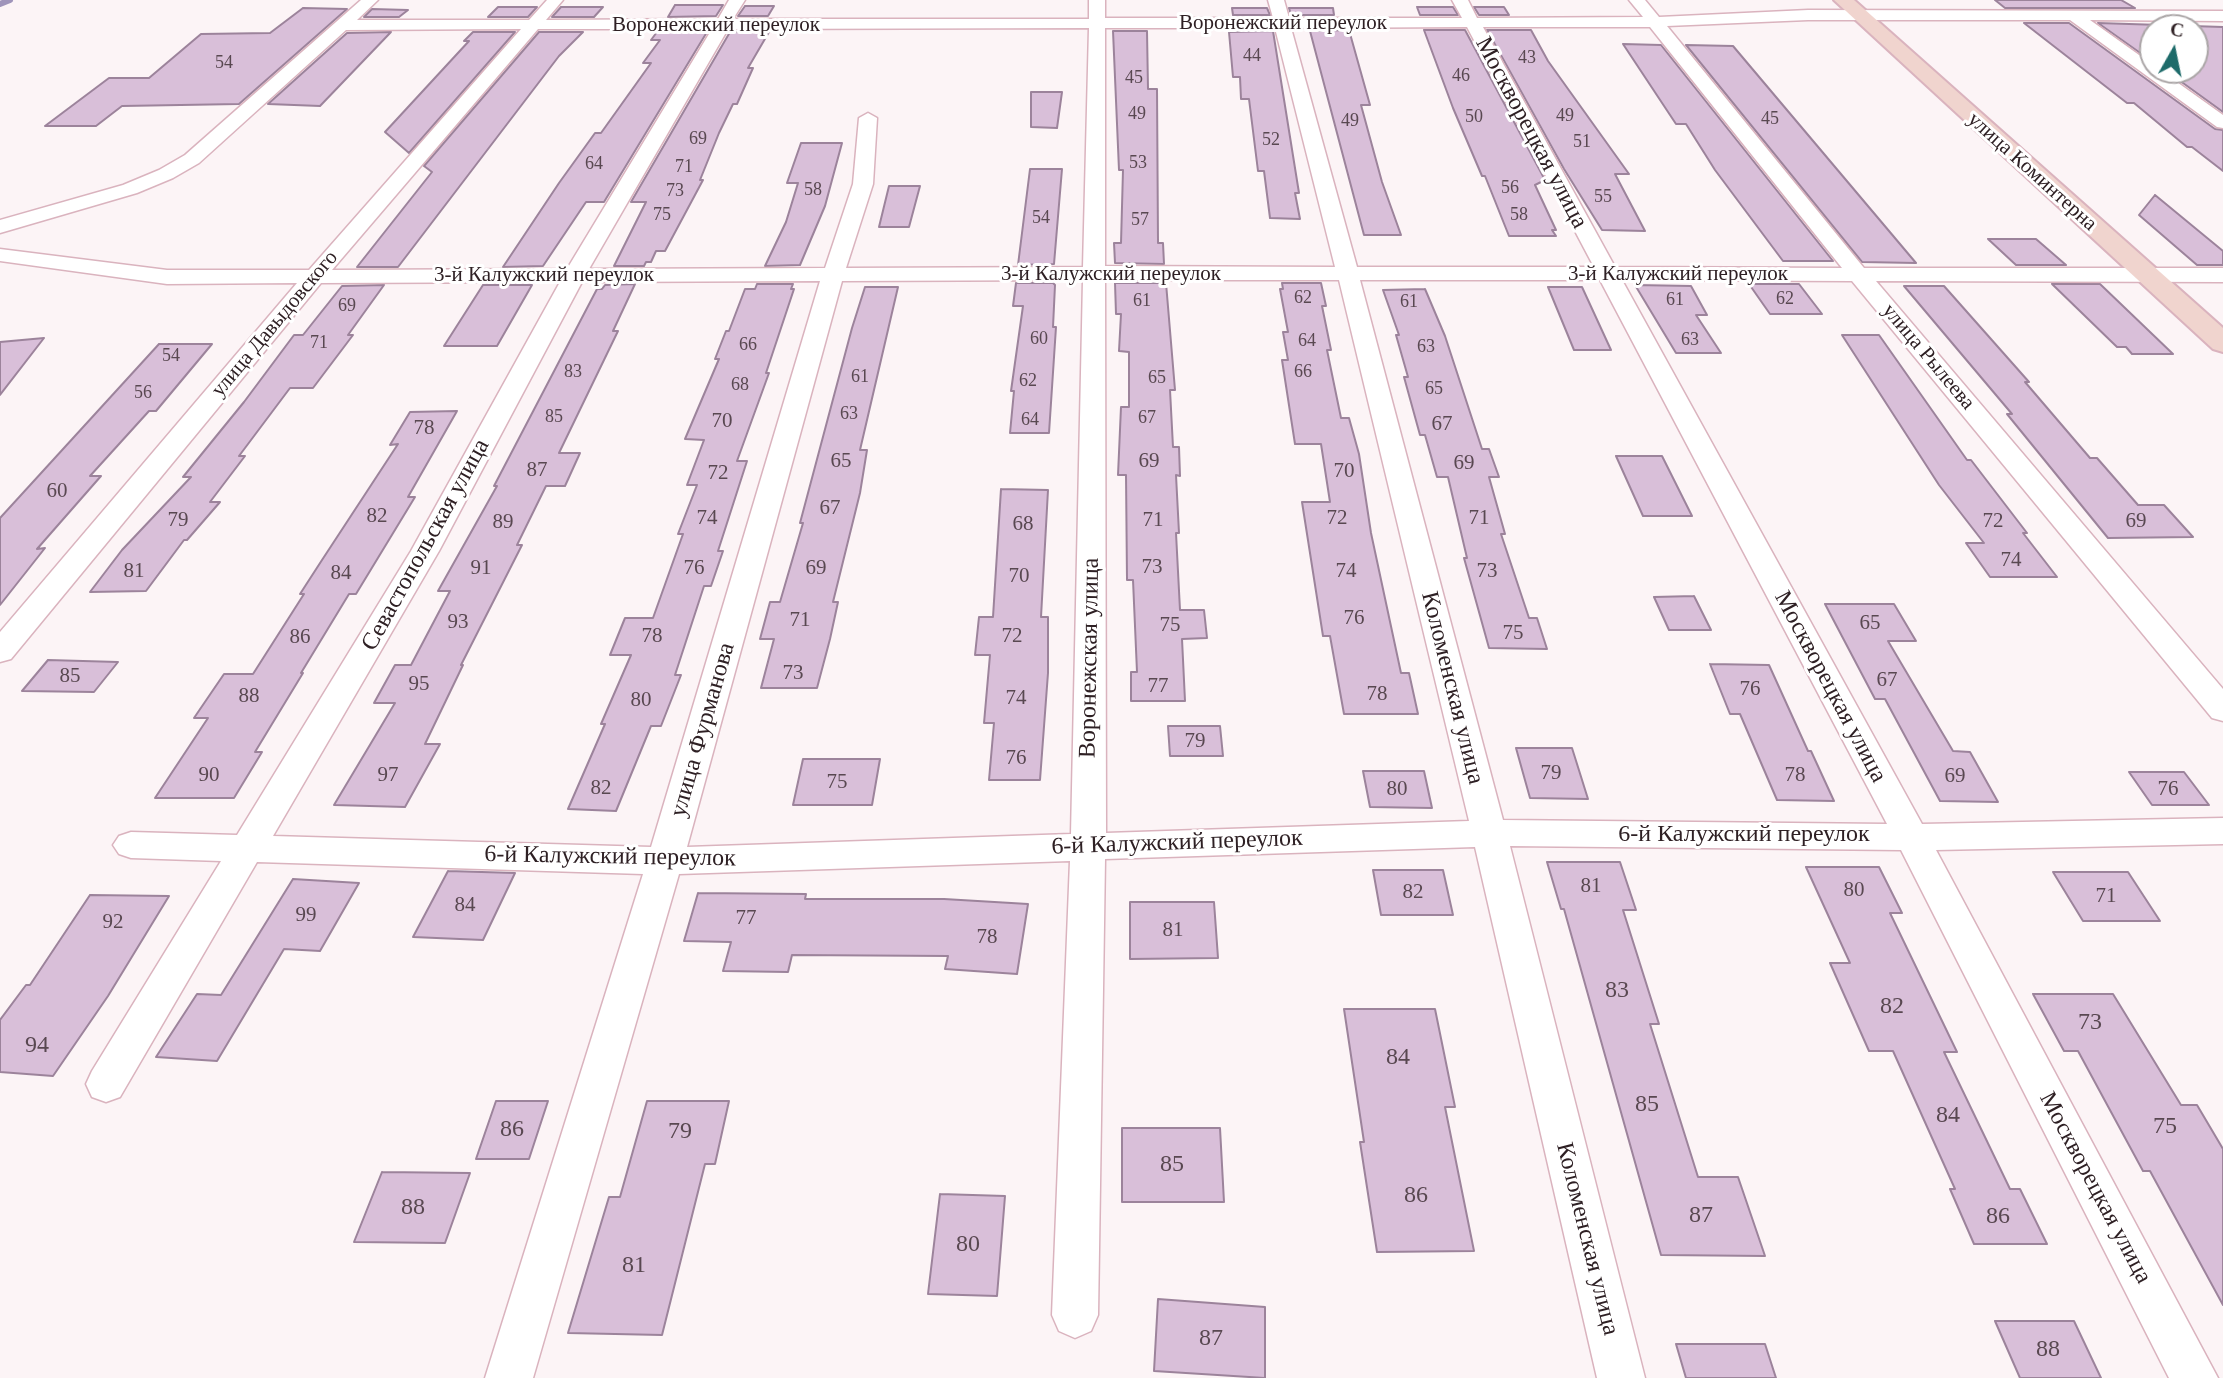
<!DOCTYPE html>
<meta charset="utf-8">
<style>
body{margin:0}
#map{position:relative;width:2223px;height:1378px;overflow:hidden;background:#fcf4f6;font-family:Georgia,serif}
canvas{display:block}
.north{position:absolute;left:2139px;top:14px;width:70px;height:70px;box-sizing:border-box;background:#fff;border:2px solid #aba6a7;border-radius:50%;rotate:9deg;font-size:19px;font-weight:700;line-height:28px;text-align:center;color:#2e2024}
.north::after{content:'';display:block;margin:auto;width:24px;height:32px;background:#1e6b6a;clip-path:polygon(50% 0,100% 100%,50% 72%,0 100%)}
</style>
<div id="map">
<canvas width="2223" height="1378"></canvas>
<div class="north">С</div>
</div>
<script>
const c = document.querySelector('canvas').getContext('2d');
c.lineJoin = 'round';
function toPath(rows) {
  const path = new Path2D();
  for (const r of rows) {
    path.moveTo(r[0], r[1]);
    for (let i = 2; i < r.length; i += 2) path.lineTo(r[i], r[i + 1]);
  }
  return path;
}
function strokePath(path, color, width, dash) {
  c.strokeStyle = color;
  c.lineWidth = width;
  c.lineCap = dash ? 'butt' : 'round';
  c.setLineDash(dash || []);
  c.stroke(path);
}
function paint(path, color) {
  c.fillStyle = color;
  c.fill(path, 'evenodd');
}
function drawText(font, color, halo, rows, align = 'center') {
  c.font = font + ' Georgia,serif';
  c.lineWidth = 6;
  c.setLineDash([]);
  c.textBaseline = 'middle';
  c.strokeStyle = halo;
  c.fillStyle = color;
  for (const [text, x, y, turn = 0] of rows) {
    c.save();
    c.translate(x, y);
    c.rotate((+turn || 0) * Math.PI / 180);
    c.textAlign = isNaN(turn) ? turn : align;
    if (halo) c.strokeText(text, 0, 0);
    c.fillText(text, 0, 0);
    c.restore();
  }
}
strokePath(toPath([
 [0,4,10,0]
]), '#9f94ba', 6);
const building = toPath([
 [1995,0,2121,0,2135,8,2005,8,1995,0],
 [675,5,723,5,716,16,668,17,675,5],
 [745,6,774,6,768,16,738,16,745,6],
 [498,7,537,7,528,17,488,17,498,7],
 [561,7,603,7,594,17,552,17,561,7],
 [1417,7,1453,7,1458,15,1420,15,1417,7],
 [1474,7,1504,7,1509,15,1479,15,1474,7],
 [303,8,347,9,239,104,122,106,96,126,45,126,109,78,149,78,201,34,270,33,303,8],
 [1232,8,1267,8,1270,15,1233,15,1232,8],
 [1289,8,1333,8,1334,15,1291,15,1289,8],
 [372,9,408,10,399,17,364,17,372,9],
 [2024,23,2069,23,2215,129,2223,130,2223,171,2192,147,2187,147,2134,103,2127,103,2024,23],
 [2098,23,2223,27,2223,112,2165,70,2195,70,2195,28,2153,28,2153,62,2098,23],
 [1349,30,1370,105,1361,105,1382,182,1401,235,1364,235,1310,31,1349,30],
 [1424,30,1465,30,1545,180,1535,185,1556,230,1552,230,1556,236,1509,236,1485,176,1482,176,1453,108,1424,30],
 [1487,30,1531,30,1548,61,1629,174,1615,174,1645,231,1602,230,1564,169,1487,30],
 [1113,31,1147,31,1148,89,1157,89,1158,243,1163,243,1164,264,1115,263,1114,243,1121,243,1123,170,1119,170,1113,31],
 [1273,31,1299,193,1295,193,1300,219,1270,218,1264,171,1258,171,1249,99,1241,99,1240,77,1233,77,1229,32,1273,31],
 [391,32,320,106,268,104,347,33,391,32],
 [473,32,515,32,409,153,385,132,469,41,464,41,473,32],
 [539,32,583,32,559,56,398,267,357,267,432,172,424,166,539,32],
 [657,32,707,32,604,202,586,202,543,266,503,267,559,183,595,133,601,133,651,63,643,63,660,40,651,40,657,32],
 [730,32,769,32,748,68,753,68,737,104,733,104,719,133,700,180,703,180,665,251,656,251,651,262,646,262,644,266,614,266,646,202,631,202,730,32],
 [1623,44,1661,45,1833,261,1783,261,1715,170,1686,124,1676,124,1623,44],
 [1686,45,1733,46,1916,263,1862,262,1686,45],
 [1031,92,1062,92,1057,128,1031,127,1031,92],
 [801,143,842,143,825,206,800,265,765,266,786,222,798,183,787,183,801,143],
 [1030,169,1062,169,1054,264,1018,265,1030,169],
 [889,186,920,186,909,227,879,227,889,186],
 [2155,195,2223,251,2223,265,2197,265,2139,215,2155,195],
 [1988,239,2036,239,2066,265,2016,265,1988,239],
 [1016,283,1053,283,1055,285,1053,327,1056,327,1049,433,1010,433,1014,391,1011,391,1023,306,1013,306,1016,283],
 [1115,283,1166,283,1175,390,1170,390,1173,447,1179,447,1180,476,1176,475,1179,533,1176,533,1180,610,1204,610,1207,638,1182,639,1185,701,1131,701,1131,672,1137,672,1133,580,1127,580,1126,475,1118,475,1121,407,1129,407,1129,352,1119,351,1121,314,1116,314,1115,283],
 [1282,283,1321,283,1326,306,1322,306,1331,350,1327,350,1341,418,1349,418,1359,454,1371,533,1401,673,1409,673,1418,714,1344,714,1330,636,1323,636,1302,502,1330,502,1321,444,1295,444,1282,360,1288,360,1283,332,1288,332,1280,289,1283,289,1282,283],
 [635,284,613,331,618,331,559,453,580,453,565,486,546,486,517,545,522,545,461,665,463,665,425,744,440,744,405,807,334,805,395,703,374,703,395,665,411,665,450,591,438,591,497,486,494,486,597,289,602,289,605,285,635,284],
 [757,284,793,284,791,289,794,289,766,373,769,373,737,461,747,461,718,551,723,551,711,586,704,586,675,675,681,675,661,726,651,726,616,811,568,809,605,724,601,724,631,655,610,655,625,618,653,618,683,534,678,534,697,485,687,485,704,440,685,439,719,359,715,359,726,331,729,331,745,289,755,289,757,284],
 [1749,284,1799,284,1822,314,1770,314,1749,284],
 [2052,284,2100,284,2173,354,2132,354,2126,347,2117,347,2052,284],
 [384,285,348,335,353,335,313,388,290,388,239,456,245,456,210,502,220,502,187,540,184,540,146,591,90,592,122,550,191,477,183,477,244,402,294,335,303,335,342,286,384,285],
 [483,285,532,285,497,346,444,346,483,285],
 [1635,285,1691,286,1707,315,1696,315,1721,353,1676,353,1635,285],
 [1904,286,1944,286,2029,382,2025,382,2090,458,2097,458,2138,505,2164,505,2193,537,2108,538,2007,414,2012,414,1904,286],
 [865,287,898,287,860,450,867,450,860,493,833,602,838,602,830,639,817,688,761,688,774,639,760,639,770,602,780,602,803,523,800,523,852,328,865,287],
 [1548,287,1582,287,1611,350,1574,350,1548,287],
 [1425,289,1445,336,1482,449,1489,449,1499,477,1489,477,1505,534,1501,534,1529,618,1537,618,1547,649,1489,648,1464,558,1467,558,1448,477,1437,477,1425,435,1420,435,1404,377,1408,377,1396,335,1399,335,1383,290,1425,289],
 [1842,335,1879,335,1967,460,1971,460,2027,533,2023,533,2057,577,1990,577,1966,543,1984,543,1939,485,1842,335],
 [44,338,0,395,0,342,44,338],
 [159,344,212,344,156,411,149,411,90,476,101,476,37,549,45,548,0,605,0,518,159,344],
 [457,411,408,497,415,497,356,594,349,594,301,673,303,673,255,752,262,752,234,798,155,798,208,718,194,718,224,674,253,674,304,594,300,594,322,560,398,444,390,445,410,412,457,411],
 [1616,456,1662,456,1692,516,1643,516,1616,456],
 [1001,489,1048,490,1041,617,1048,617,1048,673,1040,780,989,780,994,723,984,723,990,655,975,655,979,617,993,617,1001,489],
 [1694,596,1711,630,1669,630,1654,597,1694,596],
 [1825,604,1894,604,1916,641,1888,641,1953,751,1970,752,1998,802,1940,801,1885,699,1875,699,1825,604],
 [48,660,118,662,94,692,22,691,48,660],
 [1710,664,1769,665,1808,751,1811,751,1834,801,1777,800,1740,714,1730,714,1710,664],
 [1168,726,1220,726,1223,756,1170,756,1168,726],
 [1516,748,1572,748,1588,799,1530,798,1516,748],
 [803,759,880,759,872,805,793,805,803,759],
 [1363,771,1424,771,1432,808,1370,807,1363,771],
 [2129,772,2184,772,2209,805,2152,805,2129,772],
 [1547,862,1620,862,1636,910,1623,910,1659,1024,1650,1024,1698,1177,1738,1177,1765,1256,1661,1255,1564,909,1561,909,1547,862],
 [1806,867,1879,867,1902,913,1890,913,1957,1052,1944,1052,2010,1189,2020,1189,2047,1244,1974,1244,1950,1189,1955,1189,1893,1051,1869,1051,1830,963,1850,963,1806,867],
 [1373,870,1443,870,1453,915,1381,915,1373,870],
 [448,871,515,873,483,940,413,937,448,871],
 [2053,872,2128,872,2160,921,2083,921,2053,872],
 [293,879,359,883,320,951,284,949,217,1061,156,1057,197,994,221,995,293,879],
 [698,893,806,894,805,899,944,899,1028,904,1017,974,945,969,948,956,792,955,788,972,723,971,731,942,684,941,698,893],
 [90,895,169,896,108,996,53,1076,0,1072,0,1020,26,985,30,985,90,895],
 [1130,902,1214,902,1218,958,1130,959,1130,902],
 [2033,994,2113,994,2181,1105,2197,1105,2223,1149,2223,1305,2150,1171,2143,1171,2078,1051,2064,1051,2033,994],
 [1344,1009,1435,1009,1455,1107,1445,1107,1474,1251,1377,1252,1360,1142,1364,1142,1344,1009],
 [496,1101,548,1101,529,1159,476,1159,496,1101],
 [647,1101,729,1101,715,1164,705,1164,662,1335,568,1333,609,1197,620,1197,647,1101],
 [1122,1128,1220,1128,1224,1202,1122,1202,1122,1128],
 [382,1172,470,1173,445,1243,354,1242,382,1172],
 [940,1194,1005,1196,997,1296,928,1294,940,1194],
 [1158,1299,1265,1307,1265,1378,1154,1371,1158,1299],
 [1995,1321,2074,1321,2101,1378,2020,1378,1995,1321],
 [1676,1344,1765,1344,1776,1378,1686,1378,1676,1344]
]);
paint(building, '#d9bfd9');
strokePath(building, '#9c839b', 2);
const street = toPath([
 [361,0,378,0,357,20,529,20,547,0,563,0,546,20,718,19,729,0,745,0,733,19,1089,19,1089,0,1105,0,1105,18,1273,18,1268,0,1284,0,1289,18,1462,18,1452,0,1468,0,1477,18,1643,17,1629,0,1645,0,1659,17,1808,10,2223,11,2223,21,2090,20,2153,65,2153,70,2160,70,2223,115,2223,128,2217,127,2070,20,1808,20,1667,26,1864,268,2223,268,2223,282,1876,281,2223,689,2223,721,2212,718,1852,281,1622,280,1922,824,2223,818,2223,844,1936,850,2218,1378,2169,1378,1901,850,1510,846,1645,1378,1597,1378,1475,847,1105,859,1098,1315,1091,1331,1075,1338,1059,1331,1052,1315,1070,861,679,874,533,1378,485,1378,643,874,257,862,120,1097,106,1102,92,1097,86,1084,92,1071,221,861,131,858,119,854,113,845,119,836,131,832,237,835,411,551,560,282,321,283,11,659,0,662,0,632,297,283,167,284,0,261,0,249,167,270,309,270,521,29,346,30,199,163,173,178,137,193,0,233,0,220,123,185,159,170,185,155,361,0],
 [1467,27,1594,267,1357,267,1291,28,1467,27],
 [1483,27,1650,27,1842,268,1615,267,1483,27],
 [1089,28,1083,267,846,268,873,184,877,118,868,113,859,118,853,184,825,268,589,269,728,29,1089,28],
 [1105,28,1275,28,1335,267,1105,266,1105,28],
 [538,29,712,29,567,269,332,270,538,29],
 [1083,280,1071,834,687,847,842,281,1083,280],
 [1105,280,1339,280,1469,821,1106,833,1105,280],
 [1360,280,1600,280,1887,824,1503,820,1360,280],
 [820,281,651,847,273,836,439,551,582,282,820,281]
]);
const secondary = toPath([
 [1834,0,1854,0,2223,328,2223,352,2213,349,1834,0]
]);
strokePath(street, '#dab3be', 3);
strokePath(secondary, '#dab3be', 4);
paint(street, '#fff');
paint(secondary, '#f0d4ce');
drawText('18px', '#594851', null, [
 ["44",1252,56],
 ["43",1527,58],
 ["54",224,63],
 ["46",1461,76],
 ["45",1134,78],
 ["49",1137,114],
 ["49",1565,116],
 ["50",1474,117],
 ["45",1770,119],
 ["49",1350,121],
 ["69",698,139],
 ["52",1271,140],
 ["51",1582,142],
 ["53",1138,163],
 ["64",594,164],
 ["71",684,167],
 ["56",1510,188],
 ["58",813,190],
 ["73",675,191],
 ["55",1603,197],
 ["75",662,215],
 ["58",1519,215],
 ["54",1041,218],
 ["57",1140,220],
 ["62",1303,298],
 ["62",1785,299],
 ["61",1675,300],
 ["61",1142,301],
 ["61",1409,302],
 ["69",347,306],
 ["60",1039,339],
 ["63",1690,340],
 ["64",1307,341],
 ["71",319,343],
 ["66",748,345],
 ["63",1426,347],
 ["54",171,356],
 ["83",573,372],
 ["66",1303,372],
 ["61",860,377],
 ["65",1157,378],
 ["62",1028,381],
 ["68",740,385],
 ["65",1434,389],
 ["56",143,393],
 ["63",849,414],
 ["85",554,417],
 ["67",1147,418],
 ["64",1030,420]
]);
drawText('21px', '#2e2024', '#fff', [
 ["Воронежский переулок",1283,23],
 ["Воронежский переулок",716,25],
 ["улица Коминтерна",2032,172,42],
 ["3-й Калужский переулок",1111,274],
 ["3-й Калужский переулок",1678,274],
 ["3-й Калужский переулок",544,275],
 ["улица Давыдовского",275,324,-50],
 ["улица Рылеева",1928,357,50]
]);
drawText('21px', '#594851', null, [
 ["70",722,421],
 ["67",1442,424],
 ["78",424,428],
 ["65",841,461],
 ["69",1149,461],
 ["69",1464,463],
 ["87",537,470],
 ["70",1344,471],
 ["72",718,473],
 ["60",57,491],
 ["67",830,508],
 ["82",377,516],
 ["74",707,518],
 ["72",1337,518],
 ["71",1479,518],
 ["79",178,520],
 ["71",1153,520],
 ["72",1993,521],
 ["69",2136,521],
 ["89",503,522],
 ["68",1023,524],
 ["74",2011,560],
 ["73",1152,567],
 ["91",481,568],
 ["76",694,568],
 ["69",816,568],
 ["81",134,571],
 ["74",1346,571],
 ["73",1487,571],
 ["84",341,573],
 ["70",1019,576],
 ["76",1354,618],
 ["71",800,620],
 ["93",458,622],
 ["65",1870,623],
 ["75",1170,625],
 ["75",1513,633],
 ["78",652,636],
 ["72",1012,636],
 ["86",300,637],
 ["73",793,673],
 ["85",70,676],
 ["67",1887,680],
 ["95",419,684],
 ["77",1158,686],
 ["76",1750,689],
 ["78",1377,694],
 ["88",249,696],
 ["74",1016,698],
 ["80",641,700],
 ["79",1195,741],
 ["76",1016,758],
 ["79",1551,773],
 ["90",209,775],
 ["97",388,775],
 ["78",1795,775],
 ["69",1955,776],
 ["75",837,782],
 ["82",601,788],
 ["80",1397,789],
 ["76",2168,789],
 ["81",1591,886],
 ["80",1854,890],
 ["82",1413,892],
 ["71",2106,896],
 ["84",465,905],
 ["99",306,915],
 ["77",746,918],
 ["92",113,922],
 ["81",1173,930],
 ["78",987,937]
]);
drawText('24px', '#2e2024', '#fff', [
 ["Москворецкая улица",1531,133,62],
 ["Севастопольская улица",426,545,-61],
 ["Воронежская улица",1090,658,-89],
 ["Москворецкая улица",1830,687,62],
 ["Коломенская улица",1452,688,76],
 ["улица Фурманова",703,730,-74],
 ["6-й Калужский переулок",1744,835],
 ["6-й Калужский переулок",1177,843,-2],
 ["6-й Калужский переулок",610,857,1],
 ["Москворецкая улица",2095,1188,62],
 ["Коломенская улица",1587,1239,76]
]);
drawText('24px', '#594851', null, [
 ["83",1617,991],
 ["82",1892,1007],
 ["73",2090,1023],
 ["94",37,1046],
 ["84",1398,1058],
 ["85",1647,1105],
 ["84",1948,1116],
 ["75",2165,1127],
 ["86",512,1130],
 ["79",680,1132],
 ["85",1172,1165],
 ["86",1416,1196],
 ["88",413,1208],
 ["87",1701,1216],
 ["86",1998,1217],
 ["80",968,1245],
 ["81",634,1266],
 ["87",1211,1339],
 ["88",2048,1350]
]);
</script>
